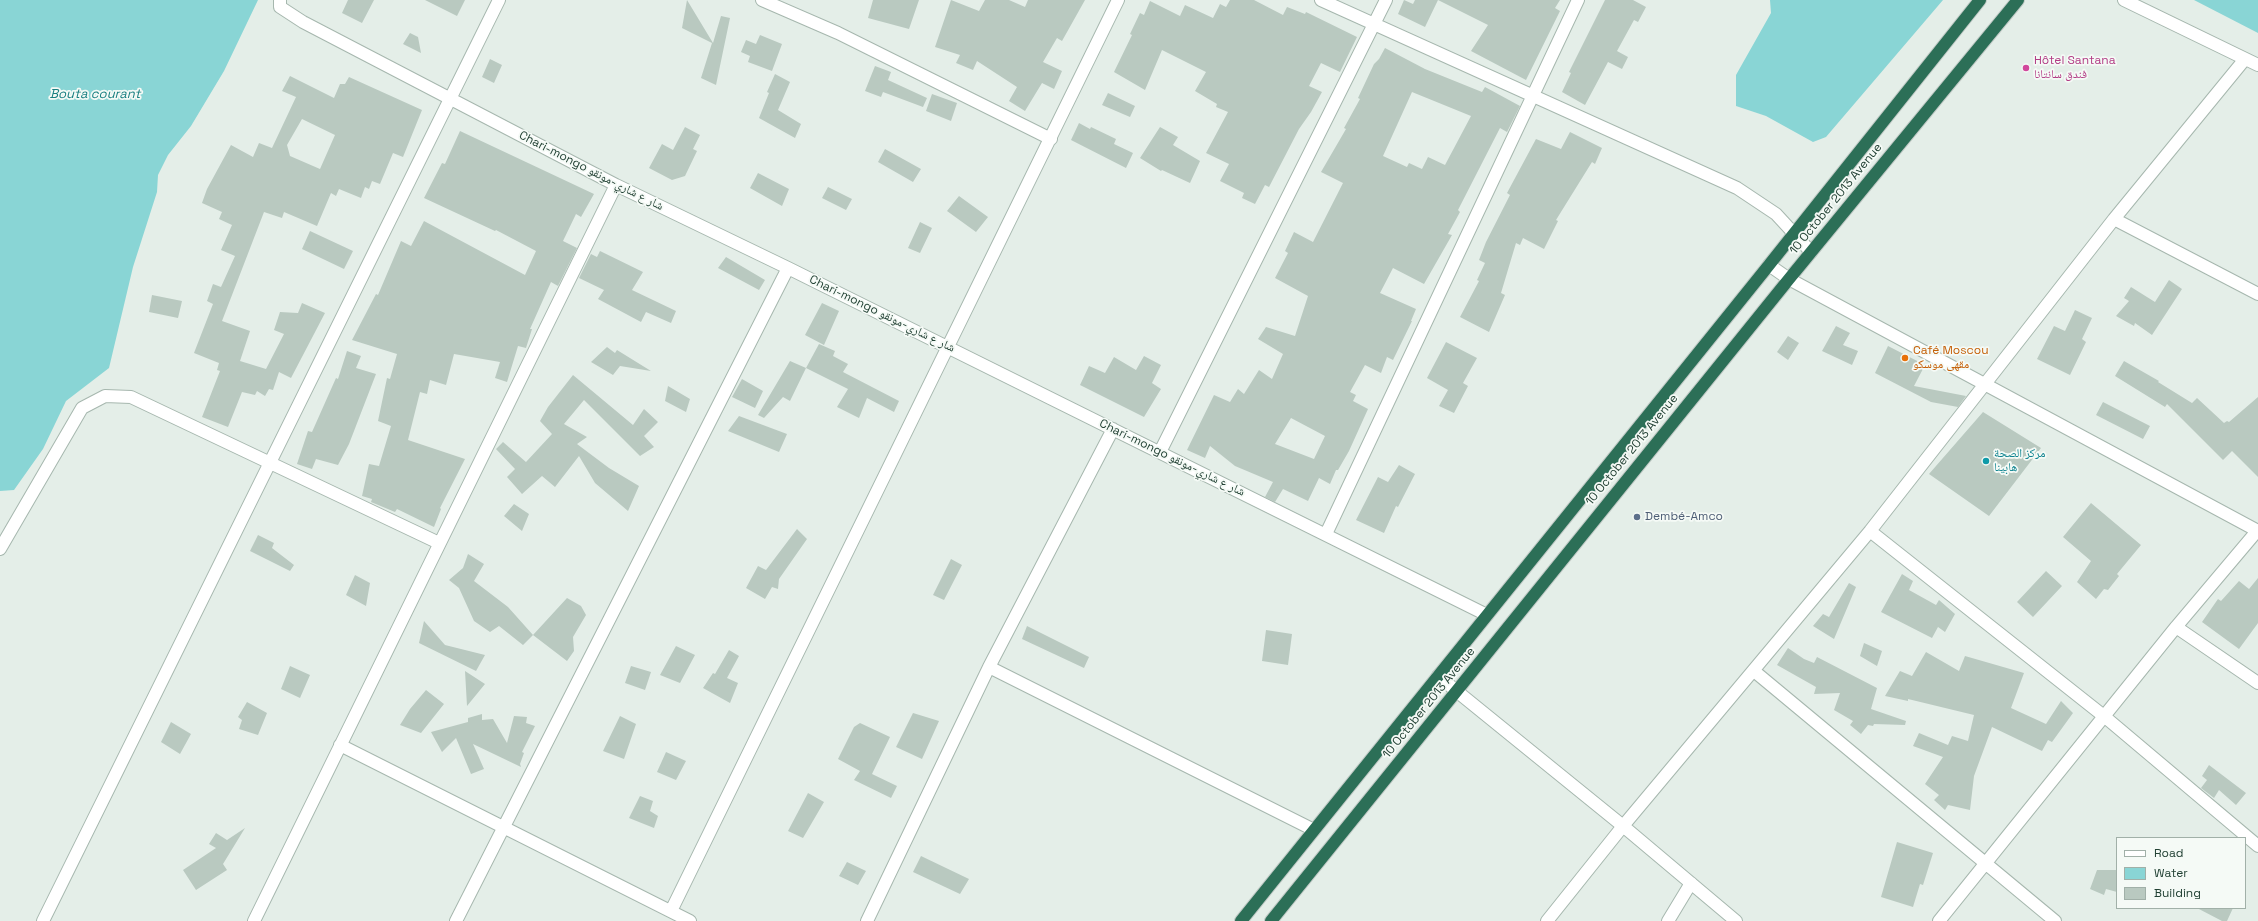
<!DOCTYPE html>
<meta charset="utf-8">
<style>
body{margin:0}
#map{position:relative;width:2258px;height:921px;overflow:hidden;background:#e4eee8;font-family:"Space Grotesk",sans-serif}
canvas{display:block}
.legend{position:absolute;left:2116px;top:837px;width:130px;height:72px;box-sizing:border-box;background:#f5faf6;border:1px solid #a1b0a8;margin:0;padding:5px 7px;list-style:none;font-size:12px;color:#224134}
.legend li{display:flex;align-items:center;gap:8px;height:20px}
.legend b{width:20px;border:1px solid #a1b0a8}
</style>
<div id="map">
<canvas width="2258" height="921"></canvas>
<ul class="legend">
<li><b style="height:5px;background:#fff"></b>Road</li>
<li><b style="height:11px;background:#89d5d5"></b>Water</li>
<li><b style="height:11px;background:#b9c9c0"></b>Building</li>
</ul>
</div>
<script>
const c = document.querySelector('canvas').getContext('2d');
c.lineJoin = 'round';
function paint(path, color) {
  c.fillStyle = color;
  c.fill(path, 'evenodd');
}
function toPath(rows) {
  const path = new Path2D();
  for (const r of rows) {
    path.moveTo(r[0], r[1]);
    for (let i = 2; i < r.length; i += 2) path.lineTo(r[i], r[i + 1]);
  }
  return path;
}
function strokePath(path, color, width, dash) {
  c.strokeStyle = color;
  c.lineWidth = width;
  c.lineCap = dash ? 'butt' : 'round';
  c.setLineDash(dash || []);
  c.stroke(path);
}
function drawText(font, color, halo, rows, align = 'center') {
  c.font = font + ' "Space Grotesk","Noto Naskh Arabic",sans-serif';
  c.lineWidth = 3.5;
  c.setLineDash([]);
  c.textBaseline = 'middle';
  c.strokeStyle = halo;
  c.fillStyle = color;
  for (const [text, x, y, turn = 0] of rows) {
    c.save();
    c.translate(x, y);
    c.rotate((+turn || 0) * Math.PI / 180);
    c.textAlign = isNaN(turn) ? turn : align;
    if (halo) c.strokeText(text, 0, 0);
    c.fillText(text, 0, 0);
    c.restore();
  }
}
paint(toPath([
 [0,0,258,0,224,71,191,126,168,155,158,175,157,192,133,267,109,368,66,401,43,449,14,490,0,491],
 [1770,0,1943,0,1826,137,1813,142,1766,116,1736,106,1736,75,1771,13],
 [2194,0,2258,0,2258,33]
]), '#89d5d5');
paint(toPath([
 [348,0,374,0,362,23,342,13],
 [425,0,465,0,457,16],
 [687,0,713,43,721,16,730,18,716,85,701,78,712,43,682,28],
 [873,0,919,0,909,29,868,18],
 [951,0,979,11,985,0,1009,0,1025,7,1028,0,1085,0,1062,41,1057,38,1043,62,1062,71,1054,89,1042,83,1025,111,1009,101,1017,87,977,61,973,70,956,63,960,55,935,47],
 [1230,0,1254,0,1283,15,1287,7,1305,14,1306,12,1357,37,1340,72,1321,63,1309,86,1322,92,1311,112,1299,129,1269,187,1265,185,1255,204,1242,198,1244,193,1220,181,1229,164,1206,153,1228,112,1216,107,1217,104,1195,91,1206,72,1162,50,1145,90,1114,72,1132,35,1130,34,1140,13,1144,15,1150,1,1180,16,1185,5,1213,18,1220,4,1226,7],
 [1404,0,1413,4,1415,0,1560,0,1555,8,1560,11,1526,80,1471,51,1488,25,1438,0,1425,27,1398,14],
 [1605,0,1633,0,1646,7,1638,22,1634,20,1617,51,1628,57,1622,69,1608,62,1585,105,1562,92,1571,73,1569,72],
 [410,33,418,37,421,53,403,44],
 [760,35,782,44,772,71,748,62,750,56,741,52,746,40,756,44],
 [1385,48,1425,69,1482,92,1485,87,1520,106,1507,132,1500,128,1458,210,1460,212,1448,234,1452,235,1424,284,1393,268,1380,293,1416,309,1411,321,1412,321,1393,360,1387,357,1381,373,1365,365,1350,392,1356,395,1353,401,1368,409,1349,451,1338,470,1336,470,1330,484,1319,478,1308,501,1283,489,1275,502,1265,497,1273,482,1235,466,1210,446,1205,458,1187,450,1214,395,1230,402,1238,389,1244,394,1259,370,1272,379,1283,354,1258,339,1266,327,1295,336,1308,296,1275,278,1288,253,1285,251,1294,232,1313,242,1343,183,1321,172,1346,129,1344,128,1360,99,1358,98,1374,64,1379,59],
 [1412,92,1471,116,1445,165,1428,157,1422,169,1409,163,1407,167,1383,156],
 [1291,418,1325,436,1314,459,1275,444],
 [490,59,502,65,494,83,482,77],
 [875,66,891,72,888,80,927,98,923,107,883,92,881,97,865,91],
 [775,74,790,82,778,110,801,124,795,138,759,118,769,93,767,92],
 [290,76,334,98,340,84,345,84,349,77,422,110,403,157,393,153,380,184,372,181,369,189,365,187,361,198,339,189,336,196,331,193,317,226,284,212,282,218,264,212,222,321,250,331,240,361,266,369,284,334,274,330,280,312,298,313,302,303,325,313,291,378,279,372,273,390,269,389,265,396,257,391,255,395,242,392,228,427,202,417,220,371,217,370,219,363,194,353,213,304,207,301,213,284,221,287,235,256,221,250,232,225,219,219,222,212,202,203,207,189,231,145,253,157,259,143,272,148,296,97,282,91],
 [302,119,335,135,320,169,290,156,287,145],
 [1108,93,1135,106,1130,117,1102,105],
 [932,94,957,103,951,121,926,111],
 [1079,123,1090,129,1091,127,1116,139,1114,144,1133,153,1126,168,1071,140],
 [685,127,700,135,693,149,697,151,685,176,672,180,649,168,662,144,673,150],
 [1160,127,1178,137,1173,145,1200,161,1190,183,1162,170,1161,171,1140,158],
 [460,131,594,194,581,217,576,214,563,241,577,248,558,286,551,282,530,329,532,329,526,348,518,346,507,382,495,378,500,362,454,354,446,385,430,380,427,394,420,392,408,440,465,459,440,508,441,509,434,527,397,509,395,512,371,502,372,499,362,496,369,464,379,466,391,426,378,421,387,378,390,379,397,354,352,340,376,294,378,295,401,241,411,246,424,221,525,275,536,251,496,230,495,231,424,198,442,163,445,164],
 [1570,132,1602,148,1595,164,1592,162,1556,220,1558,221,1544,249,1523,238,1520,245,1516,243,1501,293,1505,295,1489,332,1460,317,1479,281,1477,280,1485,263,1479,260,1486,242,1510,195,1507,193,1536,139,1561,149],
 [885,149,921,169,913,182,878,162],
 [758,173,789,189,782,206,750,188],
 [828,187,852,199,846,210,822,198],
 [959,196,988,217,976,232,947,211],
 [920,222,932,228,920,253,908,248],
 [310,231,353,251,344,269,302,249],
 [600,251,643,272,632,290,676,311,671,323,646,312,641,322,598,299,604,290,579,278,591,254,597,257],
 [726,257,765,280,759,290,718,268],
 [2169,280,2182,289,2152,335,2135,323,2134,326,2116,316,2129,301,2124,298,2131,287,2155,302],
 [152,295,182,301,178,318,149,312],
 [822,303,839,311,824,345,805,335],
 [2075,310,2092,318,2082,339,2086,342,2070,375,2037,359,2054,326,2065,331],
 [1836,326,1850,333,1843,345,1858,351,1852,365,1822,351],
 [1788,336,1799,343,1788,360,1777,352],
 [1446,342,1477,358,1463,383,1468,386,1454,413,1439,406,1448,390,1427,378],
 [819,344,835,351,833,356,848,364,843,372,899,401,894,412,867,398,859,418,837,407,848,389,806,368],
 [1888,346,1925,365,1914,386,1966,396,1958,407,1931,402,1875,373],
 [607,347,615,353,617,350,651,371,620,366,613,375,591,362],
 [347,351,361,356,356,368,376,374,349,444,338,465,316,459,312,469,297,464,308,431,312,432,336,378,338,379],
 [1144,356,1161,365,1152,383,1161,389,1144,417,1080,385,1089,366,1105,373,1114,357,1136,370],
 [790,361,806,368,790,401,783,397,764,418,758,415],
 [2124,361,2159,381,2158,382,2192,403,2197,398,2224,423,2227,421,2229,422,2258,397,2258,477,2232,451,2223,460,2167,404,2165,407,2115,376],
 [573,375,633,425,644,409,658,422,644,436,654,447,640,456,584,400,564,424,587,437,577,444,609,468,639,486,628,511,595,483,579,456,555,487,542,476,522,494,507,477,515,469,496,449,503,442,526,462,552,434,540,421,548,407],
 [742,379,763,391,755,408,732,397],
 [668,386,690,399,686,412,665,401],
 [2103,402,2150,426,2143,439,2096,415],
 [1983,412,2041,448,1989,516,1929,474],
 [739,416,787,434,779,452,728,431],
 [1399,465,1415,474,1398,507,1396,506,1384,533,1356,520,1378,477,1388,482],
 [2091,503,2141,545,2117,574,2119,576,2108,590,2104,589,2096,599,2077,582,2091,561,2063,537],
 [514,504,529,514,522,531,504,516],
 [797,529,807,539,779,579,778,589,772,587,765,599,746,588,758,566,766,570],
 [258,535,274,543,272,548,294,565,290,571,250,551],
 [468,554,484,564,474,581,508,607,533,635,523,645,499,626,490,632,474,621,459,588,449,580,463,568],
 [951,559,962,565,944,600,933,595],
 [2046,571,2062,586,2033,617,2017,602],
 [1902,574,1913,581,1909,590,1936,605,1939,600,1955,614,1945,632,1938,627,1932,638,1881,612],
 [355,575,370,583,366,606,346,595],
 [2258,578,2258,623,2239,649,2202,622,2218,599,2221,601,2239,581,2249,589],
 [1849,583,1856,587,1834,639,1813,626,1823,614,1829,617],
 [567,598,581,606,586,615,573,637,574,651,567,661,533,635],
 [424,621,445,645,485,655,476,671,419,643],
 [1027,626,1089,657,1084,668,1022,639],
 [1266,630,1292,634,1288,665,1262,661],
 [1864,643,1882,651,1877,666,1860,656],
 [676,646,695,655,680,683,660,675],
 [1788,648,1804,659,1814,663,1817,657,1877,688,1871,709,1906,721,1905,725,1874,724,1873,726,1868,725,1861,734,1850,725,1853,721,1834,710,1840,693,1814,694,1816,687,1777,665],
 [729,650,739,656,727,678,738,683,730,703,703,688,713,673,715,674],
 [1926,652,1959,671,1965,656,2024,673,2011,708,2046,724,2061,701,2073,713,2052,742,2048,740,2042,751,1992,727,1974,776,1970,810,1948,805,1945,810,1934,800,1939,795,1925,784,1943,757,1913,746,1919,733,1948,745,1952,736,1968,741,1974,715,1908,699,1908,701,1885,696,1900,671,1912,676],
 [290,666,310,675,300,698,281,689],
 [631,666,651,672,645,690,625,683],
 [465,671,485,684,467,706],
 [426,690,444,704,421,733,400,725,410,709],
 [247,702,267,713,258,735,239,729,242,720,238,717],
 [913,713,939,721,922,759,896,747],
 [482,714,482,720,493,719,507,743,514,716,527,717,526,723,535,726,522,752,524,753,520,764,521,767,473,744,484,769,471,774,456,738,442,752,431,732,468,722,468,718],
 [620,716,636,724,624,759,603,751],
 [171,722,191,734,180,754,161,742],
 [860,723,890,737,872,774,897,786,891,798,854,780,860,771,838,759,854,727],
 [666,752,686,761,676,780,657,772],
 [2209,765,2246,793,2236,805,2219,790,2214,798,2201,788,2207,780,2202,776],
 [808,793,824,802,803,838,788,831],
 [640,796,653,801,650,811,658,816,654,828,629,818],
 [245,828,223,864,227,870,196,890,183,870,216,848,209,844,216,833,227,840],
 [1897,842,1933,853,1923,885,1920,884,1913,907,1881,897],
 [921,856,969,879,960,894,913,872],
 [847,862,866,871,858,885,839,876],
 [2097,870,2117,870,2117,892,2106,889,2104,895,2090,889],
 [2197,908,2233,908,2227,921,2222,921]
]), '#b9c9c0');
const minor = toPath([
 [280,0,280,7,303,22,616,185,788,268,1487,615],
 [762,0,838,33,1051,139],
 [1321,0,1737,188,1776,214,1811,252],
 [2124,0,2258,65],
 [2245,59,2114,219,2258,294],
 [1769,265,1789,279,2258,531],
 [1160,452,1386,0],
 [1870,531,2105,717,2258,846],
 [1326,534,1578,0],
 [0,549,82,408,105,396,131,397,439,543],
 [2176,627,2258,683],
 [989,667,1314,830],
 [1754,671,2055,921],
 [1438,676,1623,826,1736,921],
 [340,745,690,921],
 [671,911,1118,0],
 [43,921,499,0],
 [254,921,616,185],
 [456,921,788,268],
 [867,921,989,667,1113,429],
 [1547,921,1623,826,1870,531,2114,219],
 [1668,921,1691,883],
 [1939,921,2176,627,2257,531]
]);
const highway = toPath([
 [1241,921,1769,265,1980,0],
 [1271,921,1789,279,2018,0]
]);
strokePath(minor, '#a6b7ae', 14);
strokePath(highway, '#c1cac6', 14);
strokePath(minor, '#fff', 12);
strokePath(highway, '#2c6f57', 12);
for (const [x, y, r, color] of [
 [2026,68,4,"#d1479c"],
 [1905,358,4,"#e8710a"],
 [1986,461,4,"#0f9aa8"],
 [1637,517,4,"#5c6f8a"]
]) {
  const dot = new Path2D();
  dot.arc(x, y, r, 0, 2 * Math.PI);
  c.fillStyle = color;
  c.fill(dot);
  strokePath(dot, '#f5faf6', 1.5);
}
drawText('12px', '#b23c85', '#f5faf6', [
 ["Hôtel Santana",2034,61],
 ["فندق سانتانا",2034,75]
], 'left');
drawText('12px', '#224134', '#f5faf6', [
 ["Chari-mongo شار ع شاري-مونقو",591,171,27],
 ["10 October 2013 Avenue",1836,199,-51],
 ["Chari-mongo شار ع شاري-مونقو",882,314,26],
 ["10 October 2013 Avenue",1632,450,-51],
 ["Chari-mongo شار ع شاري-مونقو",1172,458,26],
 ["10 October 2013 Avenue",1429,703,-51]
]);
drawText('12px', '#c56008', '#f5faf6', [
 ["Café Moscou",1913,351],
 ["مقهى موسكو",1913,365]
], 'left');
drawText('12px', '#0d838f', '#f5faf6', [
 ["مركز الصحة",1994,454],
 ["هابينا",1994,468]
], 'left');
drawText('12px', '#4e5e75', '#f5faf6', [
 ["Dembé-Amco",1645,517]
], 'left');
drawText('italic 13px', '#187f81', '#f5faf6', [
 ["Bouta courant",95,94]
]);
</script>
